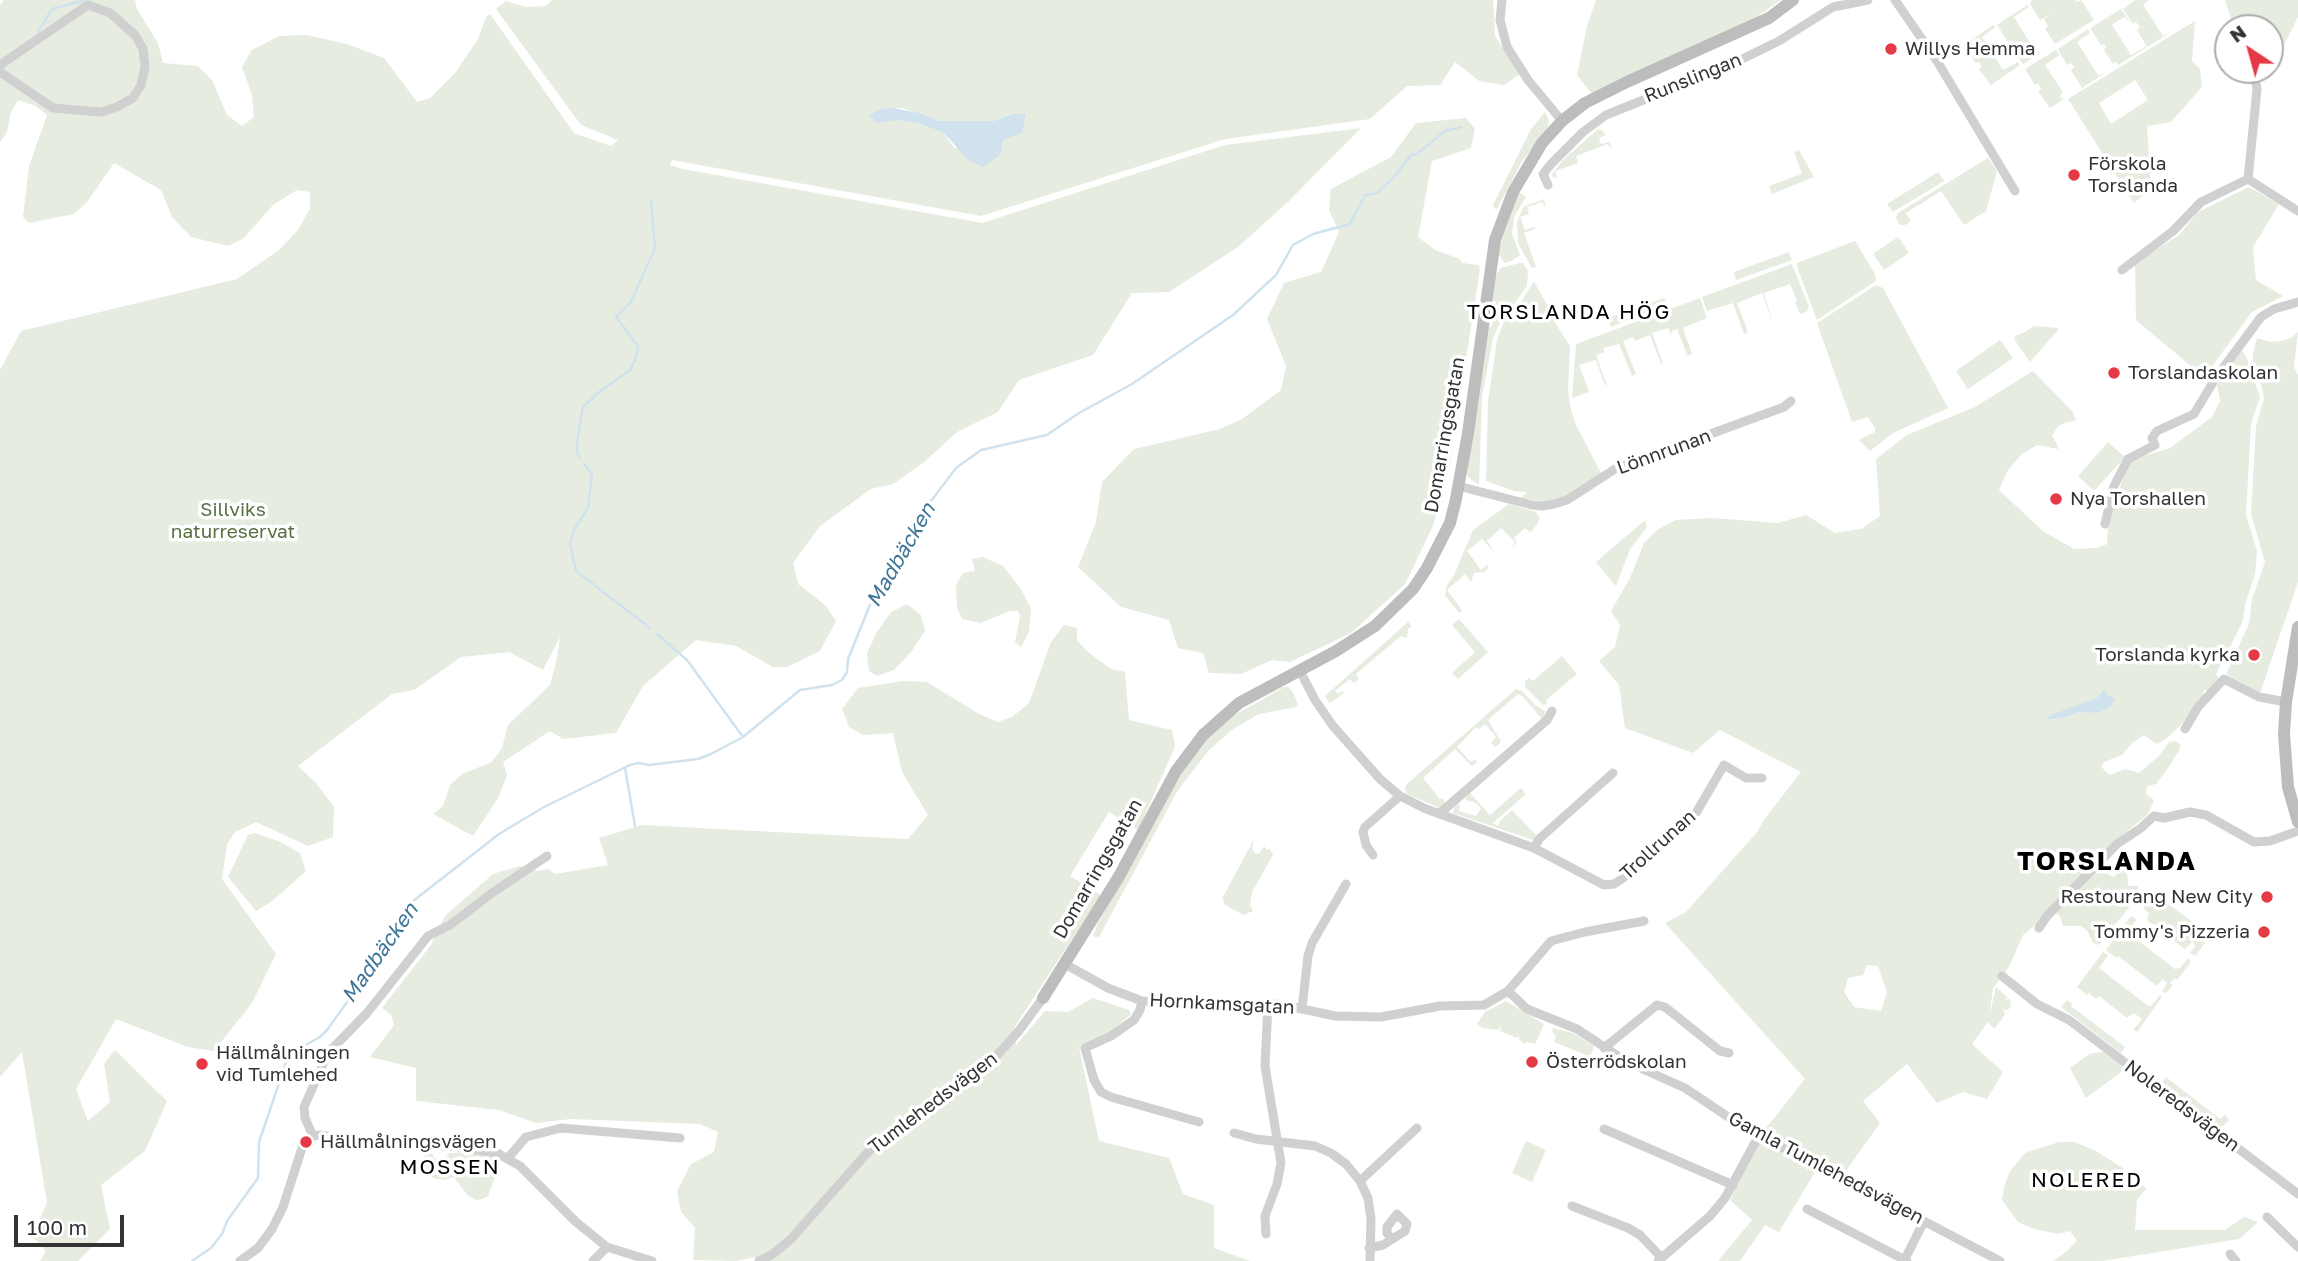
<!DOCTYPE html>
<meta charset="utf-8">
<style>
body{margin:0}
#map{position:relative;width:2298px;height:1261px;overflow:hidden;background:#fff;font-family:"Golos Text",sans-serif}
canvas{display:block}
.north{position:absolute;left:2214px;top:14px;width:70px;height:70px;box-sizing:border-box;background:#fff;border:2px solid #adadad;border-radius:50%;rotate:324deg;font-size:19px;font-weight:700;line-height:28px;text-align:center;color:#333}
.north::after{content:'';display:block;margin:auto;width:24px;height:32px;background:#e63946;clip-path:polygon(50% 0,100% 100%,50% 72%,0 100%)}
.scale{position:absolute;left:14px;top:1215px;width:110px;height:32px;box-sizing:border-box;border:4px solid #333;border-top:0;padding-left:9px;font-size:21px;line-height:24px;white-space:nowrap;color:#333;-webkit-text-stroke:5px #fff;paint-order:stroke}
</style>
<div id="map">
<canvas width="2298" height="1261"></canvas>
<div class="north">N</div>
<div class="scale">100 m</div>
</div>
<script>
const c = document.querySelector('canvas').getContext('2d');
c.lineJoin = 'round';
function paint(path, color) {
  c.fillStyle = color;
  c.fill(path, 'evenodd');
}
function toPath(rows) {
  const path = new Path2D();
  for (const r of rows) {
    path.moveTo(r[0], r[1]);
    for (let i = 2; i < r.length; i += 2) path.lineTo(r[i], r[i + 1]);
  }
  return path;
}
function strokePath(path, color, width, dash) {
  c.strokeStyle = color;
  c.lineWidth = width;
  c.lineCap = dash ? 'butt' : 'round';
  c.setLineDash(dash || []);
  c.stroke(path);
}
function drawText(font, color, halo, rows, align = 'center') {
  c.font = font + ' "Golos Text",sans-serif';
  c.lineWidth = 7;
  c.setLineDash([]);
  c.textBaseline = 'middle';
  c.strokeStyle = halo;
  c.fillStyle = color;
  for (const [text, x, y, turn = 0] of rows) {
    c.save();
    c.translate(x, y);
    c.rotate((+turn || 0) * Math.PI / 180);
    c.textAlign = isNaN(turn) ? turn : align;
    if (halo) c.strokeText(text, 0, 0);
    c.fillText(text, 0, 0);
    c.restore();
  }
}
paint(toPath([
 [4,0,135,0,137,9,158,43,163,63,198,66,212,80,227,115,242,126,254,117,252,95,242,67,252,50,279,36,306,35,347,44,384,58,417,102,430,98,455,73,478,39,486,17,490,14,574,133,611,146,618,140,581,125,496,9,506,1,526,7,546,6,552,0,1493,0,1495,36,1520,74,1504,85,1479,81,1455,62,1440,85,1407,86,1370,119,1225,139,981,216,672,160,670,165,683,169,982,223,1225,145,1361,128,1289,201,1238,247,1169,292,1132,293,1093,355,1019,380,998,412,957,432,923,463,893,484,871,489,820,526,793,563,798,584,825,605,836,621,820,651,787,667,773,667,736,646,696,640,643,686,616,733,563,739,550,731,503,762,507,776,498,798,473,836,433,814,443,806,450,785,462,774,492,762,502,748,508,725,550,685,557,658,560,637,543,670,509,652,461,657,414,690,392,694,298,766,316,783,334,807,333,837,308,846,256,822,235,832,227,844,222,879,276,954,252,1003,214,1051,188,1047,116,1019,76,1089,88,1121,110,1102,104,1064,115,1050,167,1101,145,1151,101,1185,110,1229,78,1261,40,1261,46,1251,32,1236,47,1203,22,1052,0,1077,0,370,21,331,237,279,279,250,298,230,310,209,310,192,297,190,273,205,244,238,228,246,191,237,172,217,161,190,114,163,87,202,74,214,29,223,23,217,29,166,47,115,36,106,18,100,11,112,7,132,0,142,0,5],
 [902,108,939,121,993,121,1013,114,1026,114,1003,140,954,148,944,133,918,123,896,120,881,109],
 [1596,0,1781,0,1750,21,1592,94,1577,75,1587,26],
 [2032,0,2075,0,2077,2,2081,0,2094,20,2055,44,2045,29,2048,26,2044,19,2051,14,2040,20,2030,4],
 [2135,0,2149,0,2143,5,2163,36,2170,33,2147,47,2137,30,2140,27,2136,22,2133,24,2123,9],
 [2225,0,2298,0,2298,17,2269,75,2266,76,2258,70,2270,70,2270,28,2234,28],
 [2027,5,2029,7,2014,17,2035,51,2037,50,2040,54,2023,64,2012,48,2014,46,2011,41,2008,42,1997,25],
 [2121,9,2130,22,2124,17,2112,25,2131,55,2144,48,2144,45,2146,48,2118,65,2116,62,2113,64,2104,50,2106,47,2104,44,2101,45,2090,28],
 [2195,21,2192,61,2200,69,2202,87,2171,122,2147,126,2151,189,2134,203,2068,99],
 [2135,80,2148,100,2111,124,2099,103],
 [1993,25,1996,27,1982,37,2003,70,2018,62,2020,65,1991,85,1979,69,1982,67,1979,62,1976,63,1964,45],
 [2088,29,2090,33,2077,42,2098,75,2105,73,2082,88,2071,70,2074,67,2071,63,2067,65,2058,49],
 [2056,50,2060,55,2045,65,2063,92,2059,97,2064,99,2050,108,2038,91,2041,89,2038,83,2035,85,2025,69],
 [1545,112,1549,121,1548,127,1521,163,1497,209,1495,209,1493,205,1531,129],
 [1466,118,1475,129,1471,148,1432,161,1418,237,1435,250,1460,259,1462,263,1478,265,1480,269,1449,469,1433,526,1405,584,1351,633,1290,662,1272,660,1241,674,1209,673,1203,653,1178,648,1169,620,1121,607,1078,567,1096,522,1102,482,1134,449,1220,429,1242,419,1281,390,1286,366,1267,319,1284,283,1321,272,1339,232,1329,210,1331,189,1391,157,1416,123],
 [1598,129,1602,130,1606,135,1599,138,1601,144,1610,142,1612,150,1608,144,1576,156,1578,163,1555,171,1557,178,1553,177,1552,174,1562,161],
 [1799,150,1814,177,1772,194,1769,186,1802,174,1794,152],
 [1988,158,1997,171,1986,211,1964,225,1941,191,1906,213,1911,221,1905,225,1900,225,1896,218,1898,213],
 [1938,172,1944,181,1893,212,1887,204],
 [2249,187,2279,204,2253,247,2256,280,2283,296,2252,312,2204,377,2136,320,2135,263,2179,235,2198,212],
 [1519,192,1526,197,1514,217,1512,234,1520,255,1513,260,1505,263,1498,253,1499,248],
 [1544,199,1546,208,1542,202,1527,207,1529,214,1520,217,1525,230,1534,227,1535,229,1524,233,1536,267,1532,268,1518,243,1517,223,1523,207],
 [1898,237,1909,253,1884,270,1873,254],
 [1855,241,1875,274,1876,281,1817,320,1797,267,1797,263],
 [1789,252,1792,260,1736,280,1734,272],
 [1520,263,1523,263,1528,271,1527,286,1511,308,1496,309,1496,302,1493,300,1495,276,1501,268],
 [1792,264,1809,307,1806,312,1800,314,1795,302,1797,300,1790,284,1764,293,1773,323,1762,293,1737,303,1748,332,1744,334,1733,303,1707,311,1702,297],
 [1534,282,1550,310,1548,312,1570,346,1568,390,1571,410,1576,425,1601,473,1568,496,1547,502,1521,498,1527,492,1514,491,1486,481,1488,401,1497,340,1504,321,1516,312,1527,311,1516,309],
 [1876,285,1883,288,1948,408,1893,433,1870,451,1859,440,1875,432,1875,428,1868,417,1852,422,1817,323],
 [1664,298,1667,306,1611,327,1608,318],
 [1700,298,1707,318,1683,328,1692,354,1683,357,1687,354,1677,329,1672,331,1671,335,1668,328,1652,333,1663,363,1661,364,1650,335,1635,341,1633,337,1623,341,1636,374,1632,376,1619,344,1603,348,1604,352,1596,355,1607,385,1605,385,1596,360,1579,365,1589,392,1572,398,1576,344],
 [1497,311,1504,315,1493,338,1482,397,1479,485,1469,478,1466,472,1483,350,1489,327,1491,327],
 [2034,326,2058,328,2058,330,2030,362,2014,339,2015,336,2023,333],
 [2298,332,2294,367,2298,375,2298,582,2260,693,2226,674,2249,624,2252,599,2265,562,2251,514,2256,426,2264,399,2262,388,2253,363,2253,353,2257,338,2271,342,2281,341,2291,338],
 [2000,340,2013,358,1968,389,1956,371],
 [2241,350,2246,356,2260,397,2251,424,2246,515,2257,551,2255,574,2245,605,2243,621,2216,674,2220,681,2211,689,2203,691,2204,695,2185,721,2167,738,2157,744,2144,735,2132,743,2122,755,2104,762,2101,767,2110,775,2125,769,2139,773,2159,756,2169,742,2175,741,2180,744,2180,749,2168,768,2156,784,2147,786,2146,794,2154,800,2148,814,2103,851,2109,875,2114,877,2118,873,2127,870,2128,886,2138,886,2139,895,2099,945,2093,943,2088,932,2081,926,2063,926,2060,916,2053,911,2023,935,2009,967,1993,988,1989,1018,1996,987,2008,998,2004,1000,2010,999,2011,1006,2008,1010,2004,1010,2001,1005,2005,1015,1994,1029,1988,1022,1972,1044,2003,1072,1987,1099,1963,1092,1937,1103,1907,1064,1863,1101,1880,1123,1845,1172,1821,1162,1779,1232,1765,1225,1740,1261,1718,1261,1752,1220,1730,1200,1763,1132,1805,1079,1665,923,1686,912,1758,831,1763,821,1801,772,1720,730,1693,753,1625,728,1619,685,1599,661,1615,647,1620,625,1611,611,1630,578,1644,543,1657,530,1676,520,1712,518,1778,523,1806,515,1835,533,1861,529,1880,516,1876,459,1907,435,1975,407,2033,371,2072,411,2076,420,2059,425,2052,435,2059,449,2037,445,2022,454,2008,470,1999,490,2043,531,2074,549,2097,548,2107,544,2108,520,2130,460,2170,448,2212,417,2220,401,2217,385],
 [2109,696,2110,707,2103,711,2096,713,2079,712,2068,717,2047,720,2061,711,2085,704,2090,700],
 [1867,965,1878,966,1887,992,1881,1011,1854,1007,1844,992,1848,978,1863,975],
 [2108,442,2125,457,2094,491,2078,476],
 [1509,504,1536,512,1540,518,1537,525,1530,532,1525,528,1514,538,1517,543,1512,547,1515,542,1501,528,1487,541,1496,554,1482,539,1467,551,1481,570,1487,565,1489,567,1484,572,1474,573,1471,582,1465,574,1447,590,1462,610,1459,613,1445,595,1446,587,1454,575,1473,530],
 [1645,520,1647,527,1630,549,1616,586,1596,562],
 [983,557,1003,566,1021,589,1031,609,1029,632,1021,647,1015,642,1020,616,1018,611,1010,611,980,623,962,619,957,607,956,585,963,573,975,571,972,559],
 [907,604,921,615,925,631,911,652,894,670,877,676,869,671,867,653,877,632,891,612],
 [1459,619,1488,652,1458,679,1452,673,1475,652,1452,625],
 [1408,622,1412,626,1408,629,1407,638,1401,636,1356,674,1359,679,1354,683,1350,679,1335,691,1338,694,1342,691,1344,693,1330,703,1325,696],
 [1064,625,1077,628,1077,640,1088,652,1111,669,1125,672,1129,720,1172,730,1175,747,1138,830,1109,812,1070,876,1101,895,1015,1026,1016,1045,1045,1011,1068,1012,1093,998,1129,1010,1131,1014,1109,1033,1079,1047,1099,1141,1169,1158,1183,1194,1214,1205,1214,1248,1250,1261,757,1261,755,1257,736,1261,693,1260,695,1228,681,1212,677,1191,691,1164,714,1152,718,1132,700,1124,571,1119,536,1123,499,1110,416,1101,416,1068,370,1057,394,1025,391,1015,382,1008,431,945,445,916,493,874,520,866,538,871,548,869,555,874,608,865,599,838,642,825,908,839,928,815,902,772,893,733,863,735,849,727,842,709,858,688,903,681,927,682,979,714,998,722,1012,717,1029,703,1051,642],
 [1562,656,1577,674,1546,700,1547,704,1543,705,1525,687,1525,681,1529,678,1533,681],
 [1284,687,1288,687,1292,691,1298,704,1296,707,1259,714,1233,729,1209,750,1178,790,1099,937,1093,936,1098,923,1176,778,1207,739,1233,716],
 [1516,689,1522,691,1535,705,1545,711,1543,720,1523,697,1518,694,1488,720,1501,742,1495,747,1491,743,1496,737,1485,724,1479,729,1476,727,1457,747,1471,762,1475,759,1477,762,1472,766,1455,749,1423,778,1440,799,1442,798,1447,804,1440,808,1407,794,1405,788,1407,784],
 [1521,788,1526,794,1493,823,1498,826,1500,821,1512,810,1537,836,1533,840,1453,813,1454,808,1458,804,1460,806,1459,811,1476,816,1481,808,1476,803,1466,800,1466,797,1470,793,1490,815],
 [254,833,278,841,300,853,306,871,271,902,256,911,228,877,248,835],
 [1254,839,1252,849,1255,853,1259,854,1264,846,1267,850,1270,849,1273,855,1252,892,1250,905,1253,911,1243,915,1224,904,1223,897],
 [2154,894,2211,935,2195,956,2190,953,2196,946,2192,942,2185,949,2163,933,2161,926,2152,924,2147,920,2149,913,2143,908],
 [2131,916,2137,919,2127,932,2175,969,2180,968,2188,958,2191,962,2177,980,2174,978,2170,983,2173,985,2166,993,2162,991,2167,983,2163,979,2157,986,2118,956,2116,958,2106,950],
 [2103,952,2108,955,2099,968,2147,1005,2151,1006,2160,995,2162,997,2137,1032,2133,1030,2142,1019,2134,1013,2127,1018,2099,996,2096,999,2090,994,2091,991,2087,995,2077,987],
 [2067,1000,2072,1004,2071,1006,2125,1047,2121,1053,2061,1007],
 [1506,1001,1544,1024,1535,1044,1527,1042,1525,1044,1519,1040,1519,1036,1517,1038,1500,1031,1501,1025,1498,1030,1483,1028,1477,1024,1485,1012],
 [1553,1028,1573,1033,1592,1045,1594,1047,1590,1058,1583,1061,1584,1054,1554,1042,1556,1037,1552,1031],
 [2101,1052,2111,1055,2125,1069,2086,1098,2070,1068,2089,1054],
 [2166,1077,2220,1119,2225,1115,2229,1120,2220,1129,2161,1084],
 [1526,1141,1546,1150,1532,1182,1512,1173],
 [2059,1142,2075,1142,2096,1151,2137,1177,2146,1189,2137,1200,2135,1230,2225,1230,2244,1217,2258,1222,2239,1239,2102,1261,2053,1261,2066,1252,2077,1241,2070,1231,2058,1234,2034,1229,2018,1222,2002,1200,2004,1187,2010,1171,2025,1153],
 [428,1152,432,1153,435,1159,445,1158,450,1153,479,1152,495,1157,498,1161,497,1171,488,1196,483,1199,477,1200,468,1196,454,1177,444,1180,433,1178,423,1168,424,1156]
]), '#e6ecdf');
paint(toPath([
 [892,108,919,113,939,121,993,121,1013,114,1026,114,1022,133,1003,140,1000,155,983,167,968,160,944,133,918,123,896,120,877,123,869,115,881,109],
 [2104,690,2108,696,2115,698,2110,707,2103,711,2096,713,2079,712,2068,717,2047,720,2047,718,2053,714,2097,698]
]), '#cfe2ee');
strokePath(toPath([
 [38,32,52,9,85,0],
 [580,458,577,453,577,442,583,407,598,393,630,370,636,358,638,346,616,317,631,302,655,248,651,200],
 [584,464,592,475,588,508,574,530,570,544,576,571,650,628],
 [657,634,687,660,743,737],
 [625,768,635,826],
 [192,1261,211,1248,222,1234,227,1221,258,1178,259,1142,289,1054,320,1037,327,1030,368,973,396,920,408,905,499,834,544,807,630,765,638,763,649,765,698,759,711,754,743,737,800,690,832,685,842,680,847,672,848,659,876,590,885,573,907,550,918,532,923,515,931,501,956,468,981,450,1047,435,1079,413,1132,384,1233,315,1276,275,1293,245,1313,234,1350,224,1365,195,1377,193,1394,177,1411,155,1417,154,1445,131,1461,127]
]), '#cfe2ee', 2.5);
strokePath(toPath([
 [1502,0,1500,20,1507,47,1528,80,1562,121],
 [1895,0,1937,61,2015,191],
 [0,65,88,5,110,13,135,35,143,49,145,67,141,85,133,98,117,107,101,112,53,108,0,72],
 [2248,179,2257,89,2254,71],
 [2248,179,2298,211],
 [1548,185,1543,174,1551,164,1583,132,1606,115,1728,66,1779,41,1833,7,1868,0],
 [2122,270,2173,231,2201,202,2248,179],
 [1458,486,1532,505,1543,506,1554,504,1567,500,1615,469,1784,407,1791,401],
 [2105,524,2114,486,2128,459,2155,445,2152,438,2157,431,2194,414,2215,379,2261,317,2274,309,2298,302],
 [1300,671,1315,700,1333,726,1380,779,1400,796,1426,809,1534,848,1604,885,1614,884,1622,879,1696,813,1724,765,1746,778,1762,778],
 [2185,729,2198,707,2224,679,2259,697,2286,702],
 [1439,814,1547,720,1552,711],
 [1534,848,1539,839,1613,773],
 [1373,855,1366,845,1363,832,1365,827,1400,796],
 [2039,928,2047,916,2117,844,2141,828,2154,816,2164,818,2190,812,2206,815,2254,842,2270,841,2298,831],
 [1065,964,1108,988,1142,1001,1205,1005,1279,1004,1335,1016,1381,1017,1440,1006,1484,1005,1508,991,1551,941,1585,932,1644,921],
 [2002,976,2037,1004,2069,1020,2298,1194],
 [1508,991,1527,1009,1577,1029,1627,1062,1685,1088,1758,1137,1792,1152,2000,1261],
 [1142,1001,1140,1010,1134,1020,1111,1036,1085,1048,1094,1080,1101,1092,1111,1097,1199,1122],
 [1302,1008,1308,956,1312,943,1346,884],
 [1604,1048,1657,1005,1665,1007,1720,1051,1729,1053],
 [1604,1129,1733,1185],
 [1234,1133,1256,1139,1315,1146,1331,1153,1346,1164,1360,1181,1368,1198,1371,1219,1370,1261],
 [313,1136,305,1118,304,1107,328,1053,367,1013,428,936,450,925,492,893,547,856],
 [508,1158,526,1137,561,1128,680,1138],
 [1360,1181,1417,1128],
 [1572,1206,1628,1228,1640,1235,1662,1258],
 [1807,1209,1907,1261],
 [2267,1217,2298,1247],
 [1266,1234,1265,1216,1277,1184,1281,1163,1265,1066,1268,1004],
 [1369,1248,1383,1245,1405,1231,1407,1224,1397,1214,1387,1227,1387,1233,1391,1238],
 [2230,1254,2236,1261],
 [240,1261,258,1248,272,1229,283,1207,302,1148,313,1136,321,1135,344,1139,457,1147,497,1153,520,1166,576,1222,607,1247,652,1261],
 [593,1261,607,1247],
 [759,1261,773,1254,791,1239,867,1153,889,1133,970,1080,991,1062,1018,1032,1043,998],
 [1658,1261,1710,1216,1725,1198,1758,1137],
 [1904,1261,1924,1221]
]), '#d0d0d0', 9);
strokePath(toPath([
 [2298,627,2286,702,2284,734,2288,787,2298,822],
 [1043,998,1118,878,1176,771,1203,735,1239,703,1336,651,1375,626,1413,589,1427,568,1450,523,1456,499,1468,433,1495,240,1513,192,1542,143,1562,121,1585,103,1629,81,1769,18,1793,0]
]), '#bdbdbd', 12);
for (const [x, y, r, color] of [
 [1891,49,7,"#e63946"],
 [2074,175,7,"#e63946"],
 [2114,373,7,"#e63946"],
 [2056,499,7,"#e63946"],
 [2254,655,7,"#e63946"],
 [2267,897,7,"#e63946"],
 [2264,932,7,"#e63946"],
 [1532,1062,7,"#e63946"],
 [202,1064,7,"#e63946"],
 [306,1142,7,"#e63946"]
]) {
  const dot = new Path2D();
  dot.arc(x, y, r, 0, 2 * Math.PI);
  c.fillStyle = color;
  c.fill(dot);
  strokePath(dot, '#fff', 2.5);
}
drawText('19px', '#333', '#fff', [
 ["Willys Hemma",1905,49],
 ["Förskola",2088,164],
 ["Torslanda",2088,186],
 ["Torslandaskolan",2128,373],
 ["Nya Torshallen",2070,499],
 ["Torslanda kyrka",2240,655,"right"],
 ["Restourang New City",2253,897,"right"],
 ["Tommy's Pizzeria",2250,932,"right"],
 ["Hällmålningen",216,1053],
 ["vid Tumlehed",216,1075],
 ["Österrödskolan",1546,1062],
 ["Hällmålningsvägen",320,1142]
], 'left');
drawText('19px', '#333', '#fff', [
 ["Runslingan",1693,78,-22],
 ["Domarringsgatan",1445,435,-80],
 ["Lönnrunan",1664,452,-20],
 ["Trollrunan",1658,845,-42],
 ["Domarringsgatan",1098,869,-60],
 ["Hornkamsgatan",1222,1004,3],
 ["Tumlehedsvägen",933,1103,-37],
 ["Noleredsvägen",2182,1106,37],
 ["Gamla Tumlehedsvägen",1826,1168,28]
]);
drawText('19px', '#56703f', '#fff', [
 ["Sillviks",233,510],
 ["naturreservat",233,532]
]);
c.letterSpacing = '2px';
drawText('21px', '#000', '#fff', [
 ["TORSLANDA HÖG",1569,312],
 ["MOSSEN",450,1167],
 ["NOLERED",2087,1180]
]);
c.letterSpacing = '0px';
drawText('italic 21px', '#3f7597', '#fff', [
 ["Madbäcken",901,555,-60],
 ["Madbäcken",380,953,-55]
]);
c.letterSpacing = '2px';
drawText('bold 26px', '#000', '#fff', [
 ["TORSLANDA",2107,862]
]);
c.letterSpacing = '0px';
</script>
